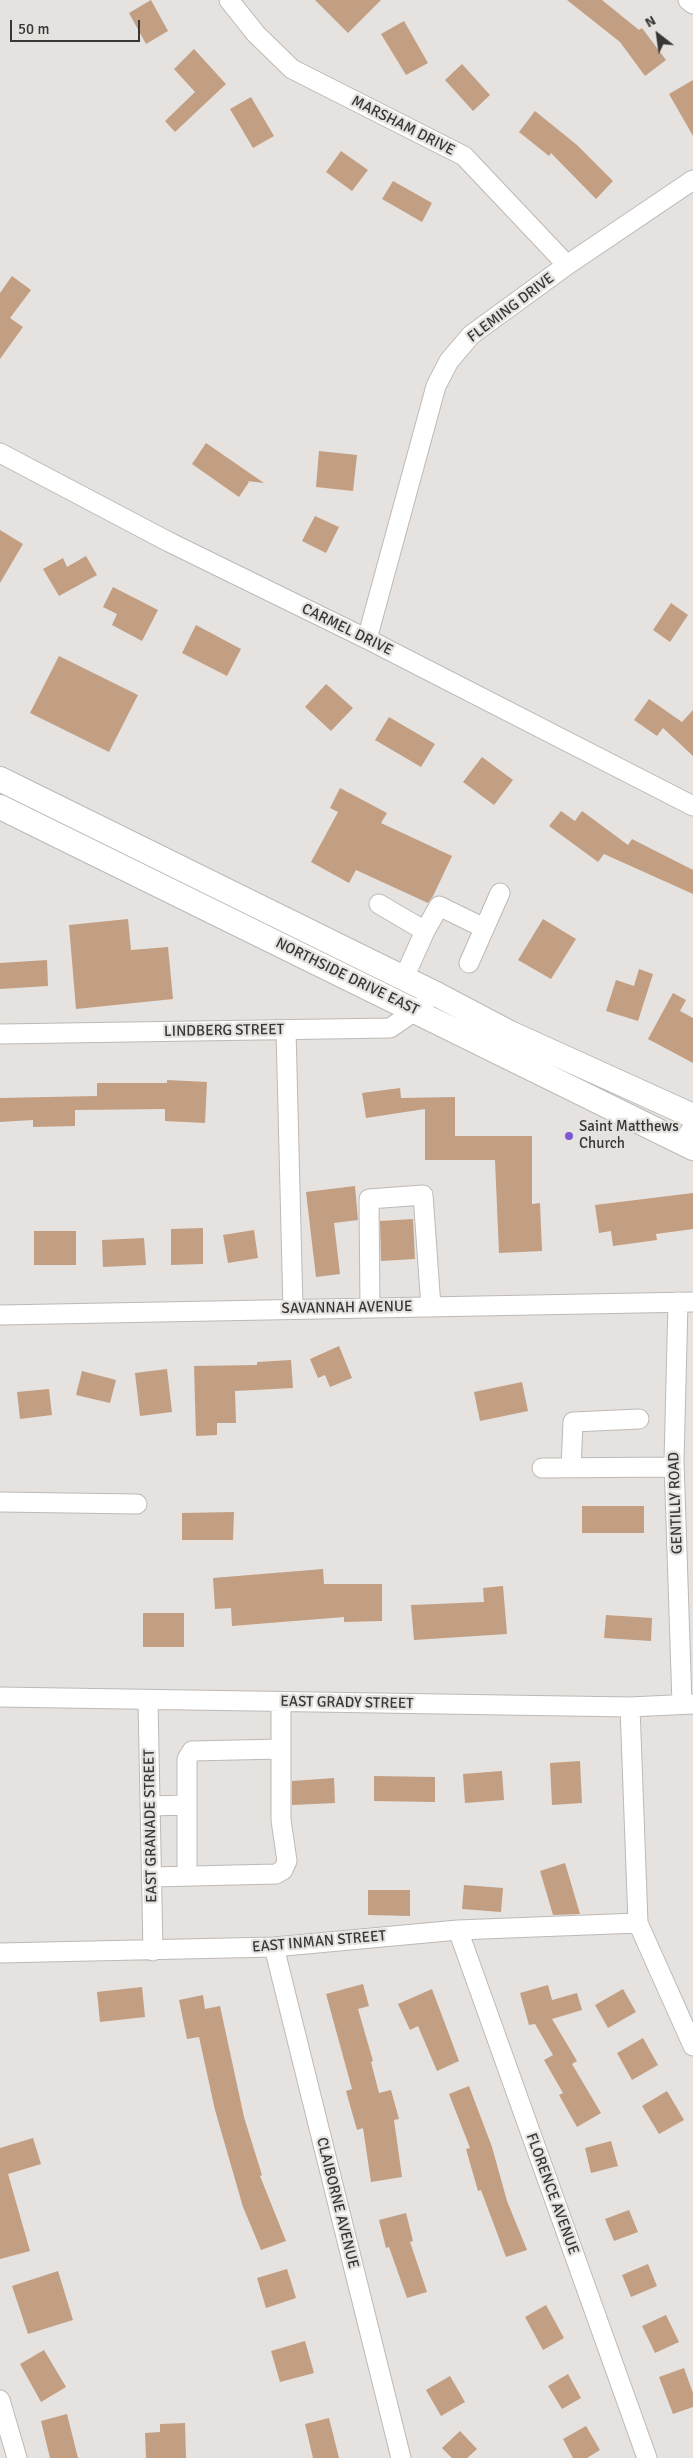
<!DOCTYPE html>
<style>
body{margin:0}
#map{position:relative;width:693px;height:2458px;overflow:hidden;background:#e6e2df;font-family:Signika,sans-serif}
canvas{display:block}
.north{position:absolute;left:633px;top:10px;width:50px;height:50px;-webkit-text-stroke:4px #e6e2df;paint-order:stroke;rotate:330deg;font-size:14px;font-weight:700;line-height:20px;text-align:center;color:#393736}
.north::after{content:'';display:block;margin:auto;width:18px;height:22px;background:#393736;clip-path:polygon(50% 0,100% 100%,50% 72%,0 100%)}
.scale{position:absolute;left:10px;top:20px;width:130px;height:22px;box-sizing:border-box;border:2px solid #393736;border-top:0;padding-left:6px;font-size:15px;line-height:18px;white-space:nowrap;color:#393736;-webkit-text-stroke:4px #e6e2df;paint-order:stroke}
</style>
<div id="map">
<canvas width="693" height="2458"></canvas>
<div class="north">N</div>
<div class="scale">50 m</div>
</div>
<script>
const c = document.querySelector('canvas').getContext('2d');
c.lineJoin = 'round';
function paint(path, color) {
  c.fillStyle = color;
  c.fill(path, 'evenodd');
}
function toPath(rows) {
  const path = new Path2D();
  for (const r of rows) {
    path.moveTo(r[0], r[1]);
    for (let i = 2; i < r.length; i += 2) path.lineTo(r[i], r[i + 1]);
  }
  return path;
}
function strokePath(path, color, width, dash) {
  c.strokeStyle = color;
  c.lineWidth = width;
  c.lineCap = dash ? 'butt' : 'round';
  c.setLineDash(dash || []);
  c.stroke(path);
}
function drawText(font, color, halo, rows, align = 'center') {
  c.font = font + ' Signika,sans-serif';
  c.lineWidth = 4.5;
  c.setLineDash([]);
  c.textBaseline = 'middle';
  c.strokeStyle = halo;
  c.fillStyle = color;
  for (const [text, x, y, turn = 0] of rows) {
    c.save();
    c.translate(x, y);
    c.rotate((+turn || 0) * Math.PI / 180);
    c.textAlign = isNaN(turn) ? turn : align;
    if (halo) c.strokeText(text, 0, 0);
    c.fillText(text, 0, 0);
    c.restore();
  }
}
paint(toPath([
 [151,0,168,31,146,44,129,13],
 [315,0,381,0,348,33],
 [567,0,602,0,639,30,642,28,666,60,645,76,620,42],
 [404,21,428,63,406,75,381,34],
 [194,49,226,84,175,132,165,121,195,92,174,69],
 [462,64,490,95,473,111,445,80],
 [693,80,693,136,669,94],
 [251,97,274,136,253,148,230,109],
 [535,111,577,145,613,181,596,199,551,153,549,156,519,132],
 [341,151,368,170,352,191,326,172],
 [393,181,432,203,422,222,382,199],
 [12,276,31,290,10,318,23,327,0,359,0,293],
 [206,443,264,483,247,481,249,482,239,497,192,464],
 [319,451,357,455,353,491,316,487],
 [315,516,339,527,326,553,302,541],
 [0,530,23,544,0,583],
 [86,556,97,575,59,596,43,569,63,558,67,567],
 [113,587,158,610,142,641,112,625,117,614,103,607],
 [671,603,688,615,670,642,653,630],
 [196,625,241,649,227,676,182,653],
 [59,656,138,695,109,752,30,713],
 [326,684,353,708,331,731,305,707],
 [649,699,682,722,693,710,693,756,663,728,657,736,634,720],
 [389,717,435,744,421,767,375,740],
 [482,757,513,780,494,805,463,782],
 [340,788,387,813,381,823,452,856,433,896,428,903,356,870,349,883,311,862,338,812,330,808],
 [561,811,575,821,582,811,628,845,632,839,693,870,693,894,604,854,598,862,549,826],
 [128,919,131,950,168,947,173,999,76,1009,69,925],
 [543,919,576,939,551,979,518,960],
 [47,960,48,986,0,989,0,963],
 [639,969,653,974,638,1021,606,1011,616,980,634,986],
 [673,993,686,1000,680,1011,693,1018,693,1063,648,1039],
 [167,1080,207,1082,205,1123,165,1121,165,1109,75,1110,75,1126,33,1127,33,1120,0,1122,0,1098,97,1096,97,1083,167,1083],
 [400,1088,401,1098,455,1097,455,1136,532,1136,532,1204,540,1203,542,1251,499,1253,495,1160,425,1160,425,1109,366,1118,362,1093],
 [355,1186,358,1220,334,1223,340,1274,316,1277,306,1192],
 [693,1193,693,1229,656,1234,657,1240,613,1246,611,1231,599,1233,595,1205],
 [413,1219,415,1259,381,1261,380,1221],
 [203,1228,203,1264,171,1265,171,1229],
 [254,1230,258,1258,228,1263,223,1235],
 [34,1231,76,1231,76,1265,34,1265],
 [144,1238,146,1265,103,1267,102,1240],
 [339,1346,352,1378,330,1387,325,1375,318,1378,310,1359],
 [291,1360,293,1388,235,1391,236,1423,217,1423,217,1435,196,1436,194,1366,257,1365,257,1362],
 [167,1369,172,1412,140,1416,135,1373],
 [82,1371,116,1380,110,1403,76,1395],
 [522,1382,528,1411,480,1421,474,1392],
 [49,1389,52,1415,20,1419,17,1392],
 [582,1506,644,1506,644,1533,582,1533],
 [234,1512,233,1540,182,1540,182,1513],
 [323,1569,324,1584,382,1584,382,1621,344,1622,344,1617,232,1626,231,1608,215,1609,213,1578],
 [503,1586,507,1634,414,1640,411,1605,484,1602,483,1588],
 [143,1613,184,1613,184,1647,143,1647],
 [606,1615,652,1618,651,1641,604,1638],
 [580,1761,582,1803,552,1805,550,1763],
 [502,1771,504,1800,465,1803,463,1774],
 [374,1776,435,1777,435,1802,374,1801],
 [334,1778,335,1803,292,1805,292,1781],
 [565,1863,580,1914,553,1915,540,1871],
 [464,1885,503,1888,501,1912,462,1909],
 [368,1890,410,1890,410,1916,368,1915],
 [363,1984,369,2006,358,2009,373,2061,371,2062,379,2093,391,2090,399,2119,394,2120,402,2177,371,2182,363,2128,357,2130,346,2091,352,2089,326,1994],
 [548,1985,552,2000,577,1993,582,2010,552,2019,577,2061,572,2064,601,2113,577,2127,559,2095,563,2093,544,2060,553,2055,535,2024,529,2025,520,1993],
 [142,1987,145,2017,100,2022,97,1992],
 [432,1989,459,2061,437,2071,418,2026,410,2030,398,2004],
 [623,1989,636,2012,608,2028,595,2005],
 [203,1995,205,2009,220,2006,244,2117,262,2175,260,2176,286,2241,261,2250,243,2207,215,2110,199,2037,187,2039,179,2000],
 [643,2038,658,2065,632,2080,617,2053],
 [469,2086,492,2147,507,2201,527,2250,506,2257,481,2190,478,2191,466,2149,470,2148,449,2094],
 [667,2091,684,2120,659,2134,642,2106],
 [33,2138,41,2164,8,2174,30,2251,0,2259,0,2148],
 [611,2141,618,2166,591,2173,585,2148],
 [629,2210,638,2232,614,2241,605,2219],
 [406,2213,413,2241,410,2242,427,2292,407,2298,389,2247,386,2248,379,2220],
 [648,2264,657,2286,631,2297,622,2275],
 [287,2269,296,2298,266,2308,257,2278],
 [58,2271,73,2320,28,2334,12,2286],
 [546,2305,564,2338,543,2350,525,2317],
 [666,2315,679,2342,655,2353,642,2326],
 [305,2341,314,2373,280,2382,271,2351],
 [44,2350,66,2387,41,2402,20,2364],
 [684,2368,693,2393,693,2407,673,2414,659,2377],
 [568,2374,581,2398,562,2409,548,2386],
 [450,2376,465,2402,441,2416,426,2390],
 [67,2414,78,2458,50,2458,41,2421],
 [329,2418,339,2458,313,2458,305,2424],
 [185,2423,186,2458,146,2458,145,2433,160,2432,160,2424],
 [586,2426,600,2450,587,2458,573,2458,563,2439],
 [460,2431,477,2449,467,2458,452,2458,442,2448]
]), '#c29f82');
const minor = toPath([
 [229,0,256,34,292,69,464,156,567,265],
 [688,0,693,4],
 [0,453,169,542,367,639,693,806],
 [367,639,436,386,449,361,471,335,567,265,693,180],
 [379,904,425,931,403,980],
 [425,931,439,906,484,928],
 [469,963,500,893],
 [286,1030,293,1309],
 [0,1034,390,1028,424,1005],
 [683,1144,693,1126],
 [678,1302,674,1461,682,1704],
 [370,1308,369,1199,423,1195,431,1307],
 [0,1315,693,1302],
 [542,1468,674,1467],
 [571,1468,573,1422,639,1419],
 [0,1502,137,1504],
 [0,1697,630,1707,693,1704],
 [148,1701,153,1951],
 [630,1707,638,1923,693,2046],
 [187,1805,187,1759,192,1751,281,1749],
 [150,1806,187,1805,187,1876],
 [152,1877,276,1874,283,1870,287,1861,281,1820,281,1702],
 [458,1930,647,2458],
 [274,1947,401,2458],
 [0,1953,274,1947,458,1930,638,1923],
 [0,2400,17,2458]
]);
const major = toPath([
 [0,779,438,995,510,1033,693,1116],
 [0,807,693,1148]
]);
strokePath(minor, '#bdb9b6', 21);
strokePath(major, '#bdb9b6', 26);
strokePath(minor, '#fff', 19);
strokePath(major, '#fff', 24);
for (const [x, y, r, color] of [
 [569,1136,5,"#7d58d2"]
]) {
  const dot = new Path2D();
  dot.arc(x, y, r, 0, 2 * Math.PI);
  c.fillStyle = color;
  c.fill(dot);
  strokePath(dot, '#e6e2df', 2);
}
drawText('15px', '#393736', '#e6e2df', [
 ["MARSHAM DRIVE",403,126,27],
 ["FLEMING DRIVE",511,308,-37],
 ["CARMEL DRIVE",347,630,26],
 ["NORTHSIDE DRIVE EAST",347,977,26],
 ["LINDBERG STREET",224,1031,-1],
 ["SAVANNAH AVENUE",347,1308,-1],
 ["GENTILLY ROAD",676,1503,-92],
 ["EAST GRADY STREET",347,1703,1],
 ["EAST GRANADE STREET",151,1826,-91],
 ["EAST INMAN STREET",319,1942,-5],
 ["FLORENCE AVENUE",552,2194,70],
 ["CLAIBORNE AVENUE",337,2203,76]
]);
drawText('15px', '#393736', '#e6e2df', [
 ["Saint Matthews",579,1127],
 ["Church",579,1144]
], 'left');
</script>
